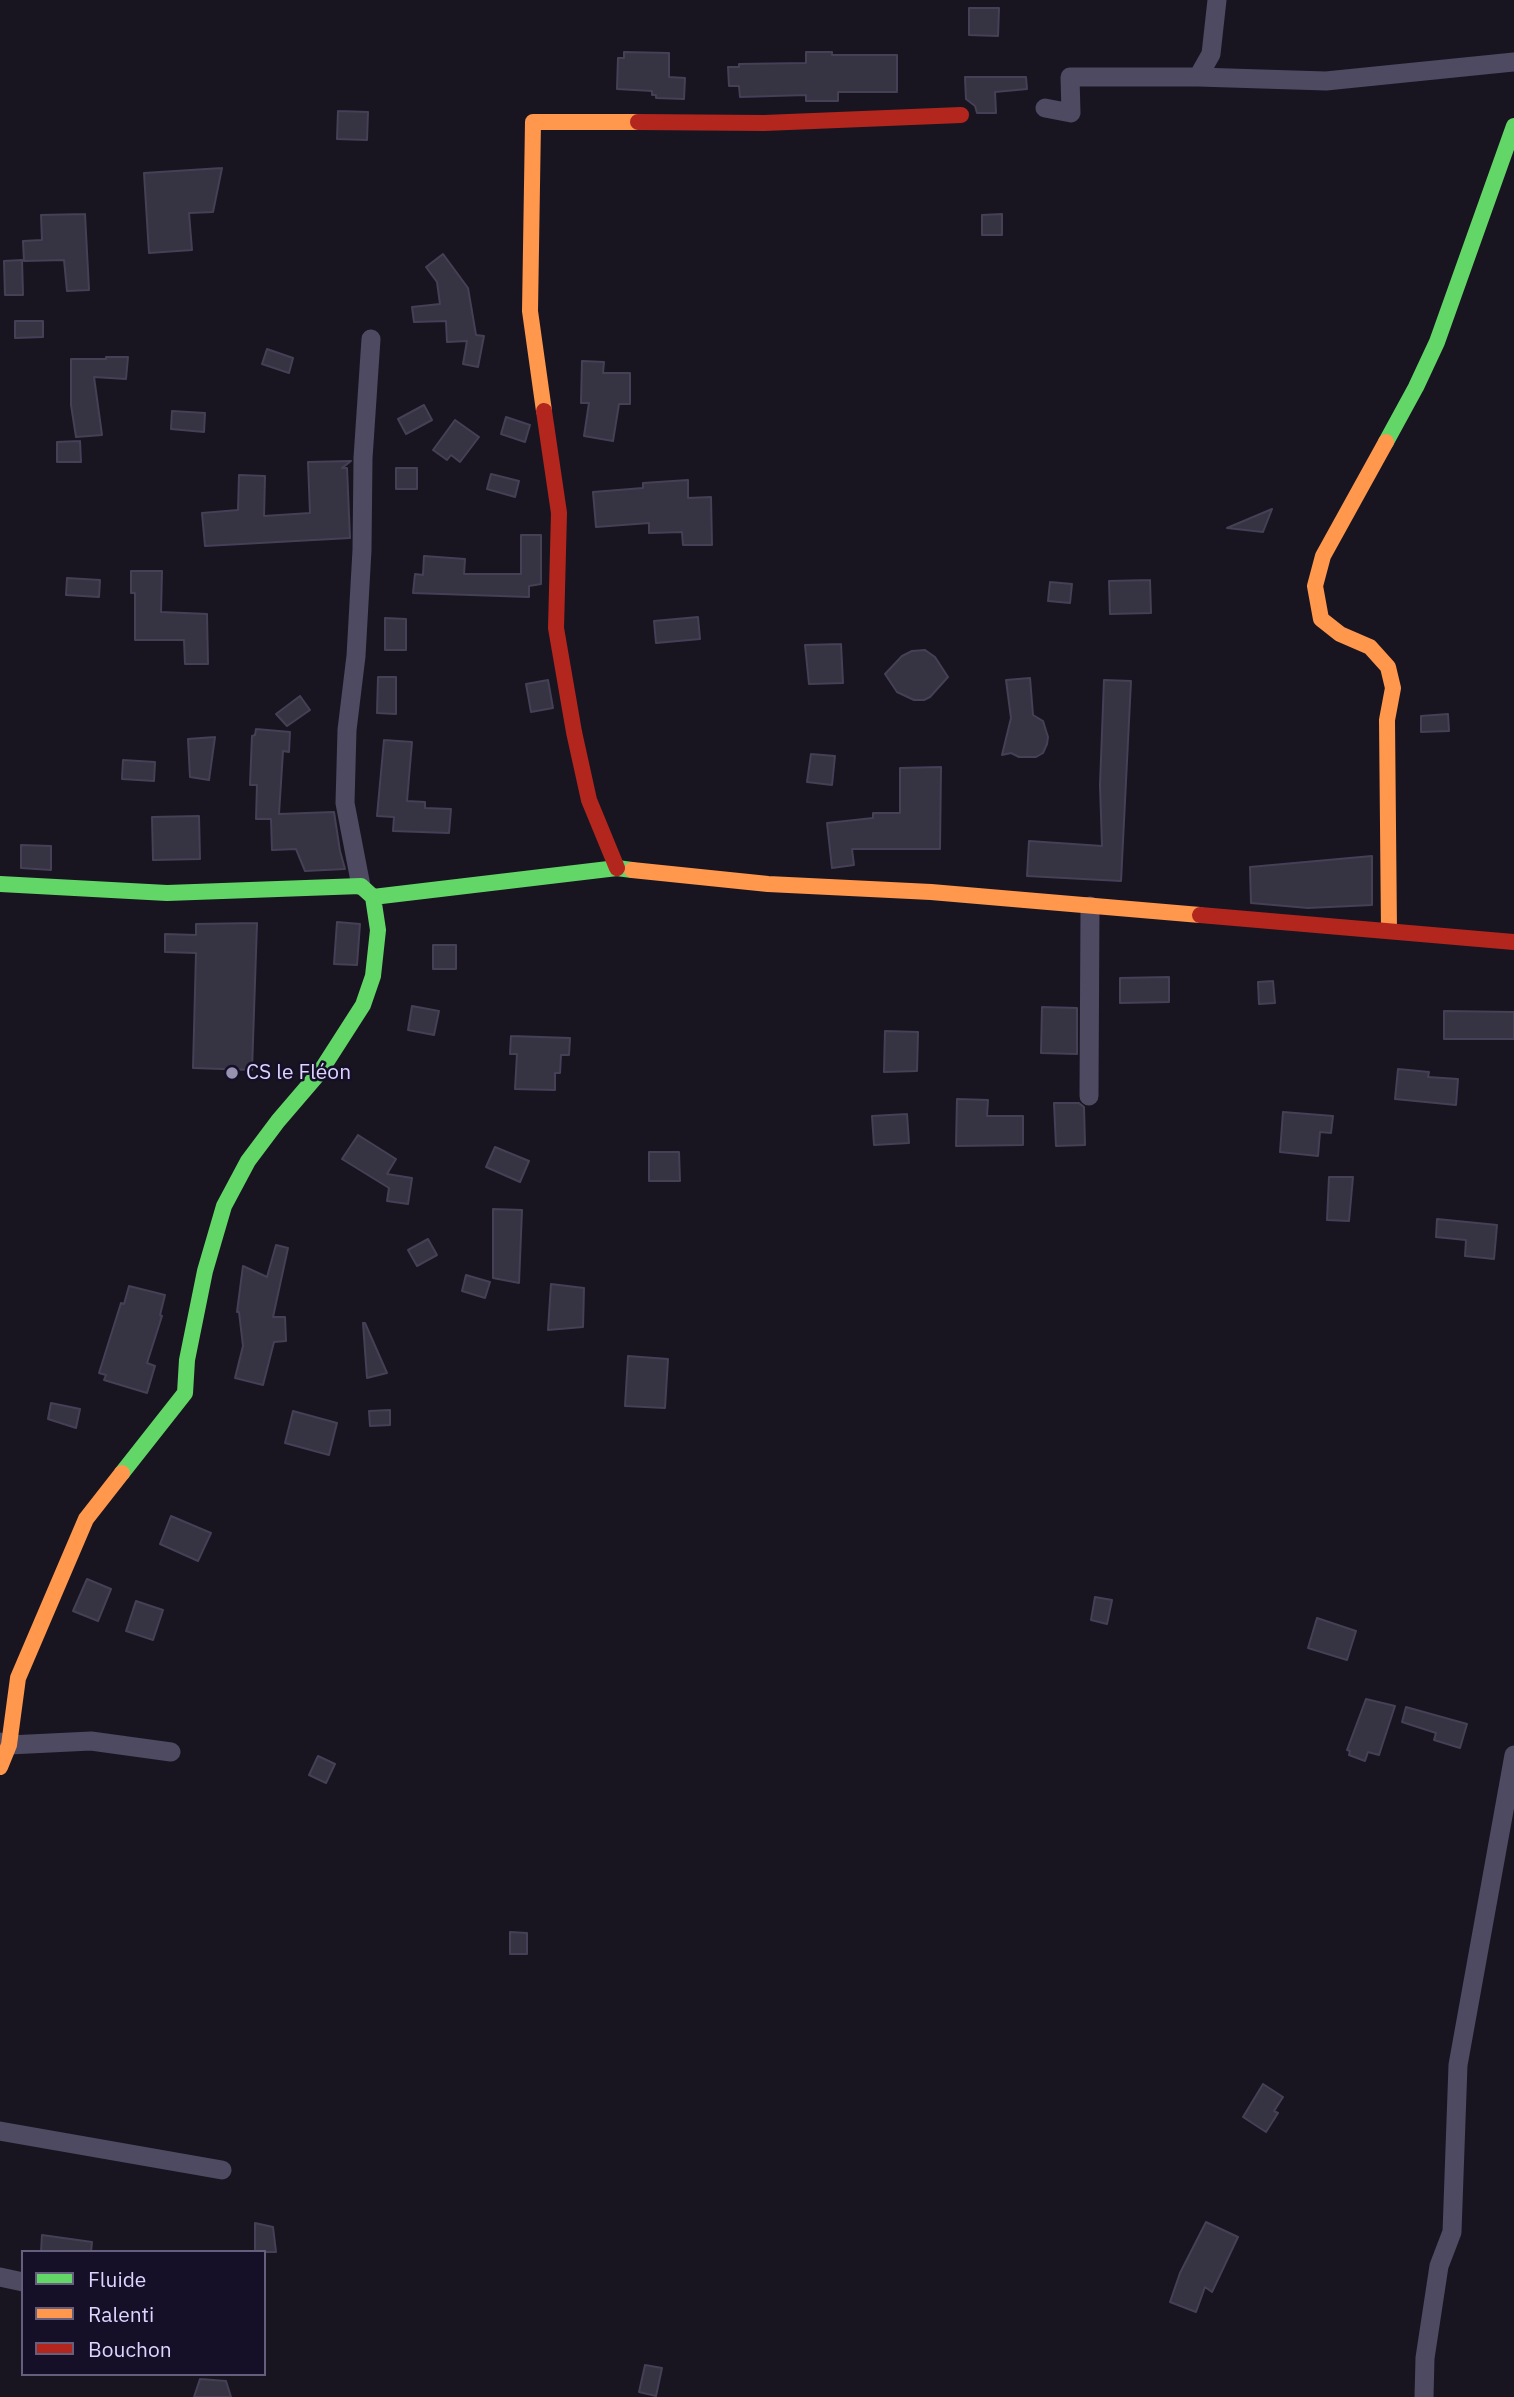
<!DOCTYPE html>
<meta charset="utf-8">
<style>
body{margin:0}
#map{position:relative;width:1514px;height:2397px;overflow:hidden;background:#181521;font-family:"IBM Plex Sans",sans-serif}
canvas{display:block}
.legend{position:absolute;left:21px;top:2250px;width:245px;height:126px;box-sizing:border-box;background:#150f27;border:2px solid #655e7d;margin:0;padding:9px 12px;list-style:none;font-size:21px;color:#ddd5ff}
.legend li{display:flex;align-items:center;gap:14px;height:35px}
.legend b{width:35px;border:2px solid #655e7d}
</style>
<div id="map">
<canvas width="1514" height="2397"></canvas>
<ul class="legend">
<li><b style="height:9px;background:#63d668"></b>Fluide</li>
<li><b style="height:9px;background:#ff974d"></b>Ralenti</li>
<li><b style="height:9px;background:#b3261e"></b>Bouchon</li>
</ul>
</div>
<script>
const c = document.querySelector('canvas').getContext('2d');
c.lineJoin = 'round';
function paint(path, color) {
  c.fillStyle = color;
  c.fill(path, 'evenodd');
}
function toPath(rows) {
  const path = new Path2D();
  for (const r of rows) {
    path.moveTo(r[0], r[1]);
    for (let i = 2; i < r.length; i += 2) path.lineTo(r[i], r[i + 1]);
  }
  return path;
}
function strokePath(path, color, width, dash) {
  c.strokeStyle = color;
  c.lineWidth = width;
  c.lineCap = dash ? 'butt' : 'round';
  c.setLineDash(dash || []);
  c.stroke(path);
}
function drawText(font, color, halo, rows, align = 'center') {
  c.font = font + ' "IBM Plex Sans",sans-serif';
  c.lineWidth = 5;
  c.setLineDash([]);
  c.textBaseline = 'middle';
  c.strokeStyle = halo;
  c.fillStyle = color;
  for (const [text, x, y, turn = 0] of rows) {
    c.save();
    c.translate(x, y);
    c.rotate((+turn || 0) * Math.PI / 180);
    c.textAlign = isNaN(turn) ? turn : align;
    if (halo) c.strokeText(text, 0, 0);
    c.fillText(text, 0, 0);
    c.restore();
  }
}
const building = toPath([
 [969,8,999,8,998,36,969,35,969,8],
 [624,52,669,53,669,77,685,78,684,99,656,98,656,95,652,95,652,91,617,89,618,58,624,58,624,52],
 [806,52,832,52,832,55,897,55,897,92,838,92,838,101,806,101,806,95,740,97,739,86,729,86,728,67,739,67,739,64,806,63,806,52],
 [965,77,1026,77,1027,89,995,92,996,113,977,113,975,106,966,99,965,77],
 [338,111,368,112,367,140,337,139,338,111],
 [222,168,213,212,189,213,192,250,149,253,144,173,222,168],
 [85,214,89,290,67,291,64,260,24,261,23,241,42,240,41,215,85,214],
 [1002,214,1002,235,982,235,982,215,1002,214],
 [443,254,468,288,476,335,484,336,478,367,463,364,467,341,447,342,446,321,414,322,412,307,440,304,437,282,426,267,443,254],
 [22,260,23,295,5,295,4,261,22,260],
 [15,321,43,321,43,337,15,338,15,321],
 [267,349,293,358,289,373,262,364,267,349],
 [106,357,128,357,126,379,94,377,102,435,76,437,71,405,71,359,106,359,106,357],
 [582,361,604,362,603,373,630,373,630,404,619,404,613,441,584,436,589,403,581,403,582,361],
 [424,405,432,420,406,434,398,419,424,405],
 [172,411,205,413,204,432,171,429,172,411],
 [506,417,530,425,525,442,501,434,506,417],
 [455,420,479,437,460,462,451,455,447,460,433,450,455,420],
 [80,441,81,462,57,462,57,442,80,441],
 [351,461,342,468,347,468,350,538,205,546,202,513,238,510,239,475,265,476,264,516,310,513,308,462,351,461],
 [396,468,417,468,417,489,396,489,396,468],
 [491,474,519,481,515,497,487,489,491,474],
 [688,480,688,498,711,497,712,545,683,545,682,532,649,533,649,523,596,527,593,492,643,488,643,483,688,480],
 [1272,509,1263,532,1227,528,1272,509],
 [521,535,541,535,541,584,529,586,529,597,413,593,415,574,423,575,424,556,465,559,464,574,521,574,521,535],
 [131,571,162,571,161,612,207,614,208,664,185,664,184,640,135,640,135,593,131,593,131,571],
 [67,578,100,580,99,597,66,595,67,578],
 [1150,580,1151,613,1110,614,1109,581,1150,580],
 [1050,582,1072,584,1070,603,1048,601,1050,582],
 [698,617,700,639,656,643,654,621,698,617],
 [385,618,406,619,406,650,385,650,385,618],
 [841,644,843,683,809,684,805,645,841,644],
 [925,650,935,657,948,677,930,697,924,700,914,700,897,692,885,674,902,656,912,651,925,650],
 [378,677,396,677,396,714,377,713,378,677],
 [1030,678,1033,715,1043,721,1048,737,1047,744,1043,753,1036,757,1019,757,1011,753,1002,755,1011,718,1006,680,1030,678],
 [548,680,553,708,531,712,526,684,548,680],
 [1104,680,1131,681,1121,881,1027,876,1029,841,1102,846,1100,785,1104,680],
 [300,696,310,710,287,726,276,714,300,696],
 [1448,714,1449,731,1421,732,1421,716,1448,714],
 [256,729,290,732,289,752,283,751,279,814,334,812,340,851,345,869,305,871,296,849,272,850,271,819,256,819,257,785,250,785,252,736,255,735,256,729],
 [215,737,209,780,190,777,188,739,215,737],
 [384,740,412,742,407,801,425,802,425,808,451,809,449,833,393,831,394,817,377,816,384,740],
 [811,754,835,756,832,785,807,782,811,754],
 [123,760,155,762,154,781,122,779,123,760],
 [941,767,940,849,852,849,854,865,832,868,827,823,873,818,873,813,900,813,900,768,941,767],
 [199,816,200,859,153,860,152,817,199,816],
 [21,845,51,846,51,870,21,868,21,845],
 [1372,856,1372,905,1308,908,1251,903,1250,867,1372,856],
 [337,922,360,924,357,965,334,964,337,922],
 [257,923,252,1070,193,1068,196,953,165,952,165,934,196,935,196,924,257,923],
 [433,945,456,945,456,969,433,969,433,945],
 [1169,977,1169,1002,1120,1003,1120,978,1169,977],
 [1273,981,1275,1003,1259,1004,1258,982,1273,981],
 [412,1006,439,1011,434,1035,408,1030,412,1006],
 [1042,1007,1077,1008,1077,1054,1041,1053,1042,1007],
 [1444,1011,1514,1012,1514,1039,1444,1039,1444,1011],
 [885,1031,918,1032,917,1071,884,1072,885,1031],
 [511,1036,570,1038,569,1055,561,1055,560,1073,555,1073,555,1090,515,1089,517,1054,510,1054,511,1036],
 [1398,1069,1429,1072,1428,1077,1458,1079,1456,1105,1395,1099,1398,1069],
 [957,1099,988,1100,987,1116,1023,1116,1023,1145,956,1146,957,1099],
 [1054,1103,1079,1103,1084,1107,1085,1145,1056,1146,1054,1103],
 [1283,1112,1333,1116,1331,1133,1320,1132,1318,1156,1280,1152,1283,1112],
 [907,1114,909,1143,874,1145,872,1116,907,1114],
 [358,1135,396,1159,387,1174,412,1178,408,1204,387,1201,389,1188,342,1159,358,1135],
 [495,1147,529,1161,520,1182,486,1167,495,1147],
 [649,1152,679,1152,680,1181,649,1181,649,1152],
 [1329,1177,1353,1177,1349,1221,1327,1220,1329,1177],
 [493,1209,522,1210,519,1283,493,1278,493,1209],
 [1437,1219,1497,1225,1494,1259,1465,1256,1466,1240,1436,1237,1437,1219],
 [428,1239,437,1255,417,1266,408,1250,428,1239],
 [276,1245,288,1248,273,1317,285,1317,286,1341,274,1342,263,1385,235,1378,243,1346,239,1312,237,1312,243,1266,267,1277,276,1245],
 [466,1275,490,1282,485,1298,462,1291,466,1275],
 [551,1284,584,1288,583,1327,548,1330,551,1284],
 [129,1286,165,1295,160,1315,162,1316,147,1363,155,1366,147,1393,104,1380,106,1375,99,1373,121,1303,124,1304,129,1286],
 [363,1323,365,1323,387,1373,367,1378,363,1323],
 [628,1356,668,1359,665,1408,625,1406,628,1356],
 [51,1403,80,1409,76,1428,48,1419,51,1403],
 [390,1410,390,1425,370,1426,369,1411,390,1410],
 [293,1411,337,1423,329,1455,285,1443,293,1411],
 [171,1516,211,1533,198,1561,160,1544,171,1516],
 [87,1579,111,1589,98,1621,73,1611,87,1579],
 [1095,1597,1112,1600,1107,1624,1091,1620,1095,1597],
 [136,1601,163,1610,153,1640,126,1631,136,1601],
 [1317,1618,1356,1631,1347,1660,1308,1648,1317,1618],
 [1366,1699,1395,1706,1379,1755,1368,1752,1365,1761,1349,1755,1350,1751,1347,1750,1366,1699],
 [1406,1707,1467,1724,1460,1748,1434,1740,1436,1733,1402,1722,1406,1707],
 [318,1756,335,1764,326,1783,309,1775,318,1756],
 [510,1932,527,1933,527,1954,510,1954,510,1932],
 [1263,2084,1283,2097,1274,2111,1278,2113,1266,2132,1243,2117,1263,2084],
 [1206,2222,1238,2237,1212,2292,1205,2287,1196,2312,1170,2302,1180,2273,1206,2222],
 [255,2223,273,2227,276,2252,255,2252,255,2223],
 [42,2235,92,2242,91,2252,41,2252,42,2235],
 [645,2365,662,2368,656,2396,639,2392,645,2365],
 [200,2379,226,2381,231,2397,194,2397,200,2379]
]);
paint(building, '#363343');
strokePath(building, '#454055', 2);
strokePath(toPath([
 [1198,77,1211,54,1217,0],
 [1045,108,1071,113,1070,77,1198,77,1326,81,1514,62],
 [361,886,345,803,347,730,356,656,362,550,363,458,371,339],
 [1089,1096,1090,906],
 [0,1742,9,1745,91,1741,171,1752],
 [0,2131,222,2170],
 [0,2277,23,2282],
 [1424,2397,1425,2358,1439,2266,1452,2232,1458,2065,1514,1755]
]), '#4d4a62', 19);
strokePath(toPath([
 [1386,442,1416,387,1437,342,1514,126],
 [0,884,167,893,361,886,373,897,617,868,632,870],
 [122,1473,185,1393,187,1360,205,1271,224,1206,248,1161,278,1121,320,1072,363,1005,373,976,378,930,373,897]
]), '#63d668', 16);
strokePath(toPath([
 [544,411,530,311,533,122,638,122],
 [1386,442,1323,556,1315,586,1321,619,1340,634,1370,647,1388,667,1393,688,1387,720,1389,931],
 [632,870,768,884,931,892,1200,915],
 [0,1767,9,1745,18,1678,86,1519,122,1473]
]), '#ff974d', 16);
strokePath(toPath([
 [638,122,764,123,961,115],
 [544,411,559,513,556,628,574,732,589,800,617,868],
 [1200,915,1514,942]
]), '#b3261e', 16);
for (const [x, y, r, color] of [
 [232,1073,7,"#9892b1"]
]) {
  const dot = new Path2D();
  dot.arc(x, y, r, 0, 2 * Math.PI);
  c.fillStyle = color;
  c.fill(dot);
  strokePath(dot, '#150f27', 2.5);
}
drawText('21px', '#ddd5ff', '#150f27', [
 ["CS le Fléon",246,1073]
], 'left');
</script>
